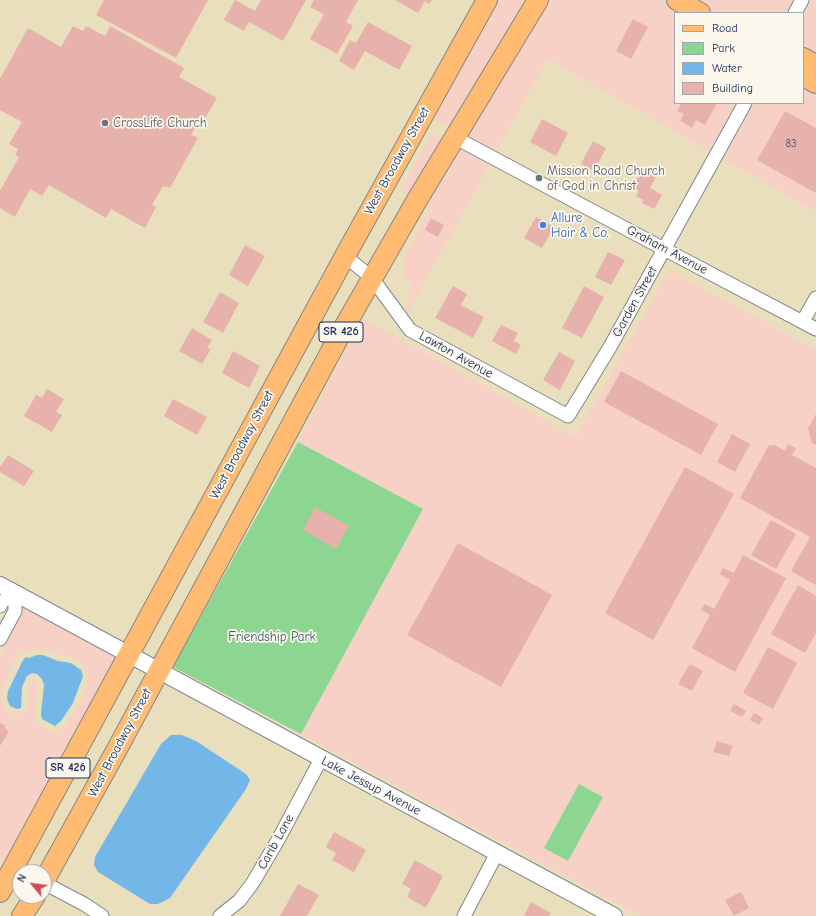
<!DOCTYPE html>
<style>
body{margin:0}
#map{position:relative;width:816px;height:916px;overflow:hidden;background:#e9dfbc;font-family:"Comic Neue",sans-serif}
canvas{display:block}
.legend{position:absolute;left:674px;top:12px;width:130px;height:92px;box-sizing:border-box;background:#fbf7ec;border:1px solid #a1a7b3;margin:0;padding:5px 7px;list-style:none;font-size:12px;color:#1b2f5e}
.legend li{display:flex;align-items:center;gap:8px;height:20px}
.legend b{width:20px;border:1px solid #a1a7b3}
.north{position:absolute;left:12px;top:864px;width:40px;height:40px;box-sizing:border-box;background:#fbf7ec;border:1px solid #a1a7b3;border-radius:50%;rotate:299deg;font-size:11px;font-weight:700;line-height:16px;text-align:center;color:#1b2f5e}
.north::after{content:'';display:block;margin:auto;width:14px;height:18px;background:#d1495b;clip-path:polygon(50% 0,100% 100%,50% 72%,0 100%)}
</style>
<div id="map">
<canvas width="816" height="916"></canvas>
<ul class="legend">
<li><b style="height:5px;background:#ffbb71"></b>Road</li>
<li><b style="height:11px;background:#8cd692"></b>Park</li>
<li><b style="height:11px;background:#73b6e8"></b>Water</li>
<li><b style="height:11px;background:#e6b2ab"></b>Building</li>
</ul>
<div class="north">N</div>
</div>
<script>
const c = document.querySelector('canvas').getContext('2d');
c.lineJoin = 'round';
function paint(path, color) {
  c.fillStyle = color;
  c.fill(path, 'evenodd');
}
function toPath(rows) {
  const path = new Path2D();
  for (const r of rows) {
    path.moveTo(r[0], r[1]);
    for (let i = 2; i < r.length; i += 2) path.lineTo(r[i], r[i + 1]);
  }
  return path;
}
function strokePath(path, color, width, dash) {
  c.strokeStyle = color;
  c.lineWidth = width;
  c.lineCap = dash ? 'butt' : 'round';
  c.setLineDash(dash || []);
  c.stroke(path);
}
function drawText(font, color, halo, rows, align = 'center') {
  c.font = font + ' "Comic Neue",sans-serif';
  c.lineWidth = 3.5;
  c.setLineDash([]);
  c.textBaseline = 'middle';
  c.strokeStyle = halo;
  c.fillStyle = color;
  for (const [text, x, y, turn = 0] of rows) {
    c.save();
    c.translate(x, y);
    c.rotate((+turn || 0) * Math.PI / 180);
    c.textAlign = isNaN(turn) ? turn : align;
    if (halo) c.strokeText(text, 0, 0);
    c.fillText(text, 0, 0);
    c.restore();
  }
}
paint(toPath([
 [496,0,662,0,685,13,675,13,675,103,736,103,709,151,548,59,496,152,431,117],
 [691,0,793,0,786,13,714,13],
 [811,0,816,0,816,57,803,50,803,15],
 [803,84,816,91,816,212,723,159,754,103,803,103],
 [431,134,490,164,404,319,411,285,405,276,403,259,431,208,400,191],
 [669,270,816,350,816,916,640,916,301,734,423,509,298,442,363,318,576,437],
 [23,606,119,657,7,864,0,858,0,656,22,615],
 [35,649,45,649,58,655,73,657,85,665,89,675,79,706,66,725,58,732,48,730,36,722,35,712,37,690,36,682,34,679,28,688,29,701,26,712,16,715,7,711,4,709,1,700,2,688,17,657,23,651,30,652]
]), '#f7d1c6');
paint(toPath([
 [298,442,423,509,301,734,173,667],
 [579,784,603,797,568,861,544,848]
]), '#8cd692');
paint(toPath([
 [37,655,43,655,58,661,71,663,81,670,83,676,73,703,61,721,55,726,42,719,41,714,44,685,42,679,37,674,32,673,27,676,22,687,21,708,17,709,10,706,7,699,8,691,23,660,26,657,29,658],
 [171,735,182,735,196,741,246,774,250,780,246,789,170,898,158,904,150,904,98,872,94,865,95,857,161,744]
]), '#73b6e8');
paint(toPath([
 [104,0,208,0,176,58,96,15],
 [235,0,255,11,261,0,306,0,283,41,249,22,244,31,224,20],
 [314,0,358,0,346,22,353,26,337,54,310,39,324,14,310,7],
 [395,0,432,0,429,4,425,1,418,13],
 [633,19,648,27,631,59,616,51],
 [368,22,412,46,399,70,365,51,354,70,339,61,350,40,356,43],
 [73,26,83,31,86,26,105,36,110,26,184,68,179,77,217,98,206,117,202,115,191,135,198,138,170,188,163,186,152,205,156,207,145,228,111,209,106,218,49,185,42,196,30,189,15,217,0,208,0,191,19,157,15,155,18,149,9,144,22,122,0,110,0,79,28,28,61,47],
 [681,103,717,103,705,125,696,120,692,128,680,121,684,114,677,111],
 [785,111,816,128,816,193,757,160],
 [542,119,568,133,556,156,530,142],
 [593,141,606,148,594,171,581,164],
 [642,170,656,177,650,188,662,195,654,209,642,203,643,200,636,196,639,191,633,187],
 [536,217,554,227,542,248,524,238],
 [431,218,444,225,438,237,425,230],
 [245,245,265,256,248,286,229,275],
 [608,252,625,260,611,285,595,277],
 [453,286,467,294,461,305,484,317,473,338,435,318],
 [584,286,604,297,582,338,562,328],
 [220,292,239,303,223,333,203,322],
 [501,325,518,333,514,341,521,345,516,354,492,341],
 [192,328,212,340,207,348,211,349,202,364,179,351],
 [233,351,260,366,249,388,222,373],
 [559,352,575,361,560,390,543,380],
 [621,371,718,424,701,455,604,402],
 [47,389,64,399,56,412,62,415,52,432,24,416,36,395,42,398],
 [173,399,207,417,197,435,164,416],
 [816,414,816,445,812,443,808,428],
 [732,434,750,444,735,472,717,462],
 [773,444,785,451,788,444,796,448,792,455,816,468,816,585,791,571,810,537,740,498,769,445,772,446],
 [8,455,34,471,24,486,0,472,0,467],
 [685,467,734,494,653,640,605,613],
 [315,507,349,526,336,549,303,530],
 [771,520,796,534,776,569,751,555],
 [458,543,552,595,501,687,407,635],
 [743,555,786,578,735,672,692,648,710,615,701,610,705,604,714,609,730,580,720,574,723,568,734,573],
 [798,585,816,596,816,633,805,653,771,634],
 [768,647,797,663,773,709,743,693],
 [690,664,703,671,692,691,678,684],
 [734,704,746,711,742,717,730,711],
 [754,713,763,718,759,725,750,720],
 [0,723,6,726,4,728,9,731,0,746],
 [717,741,733,746,729,756,713,752],
 [334,832,366,850,354,872,332,860,336,853,326,847],
 [415,860,443,876,426,908,407,897,411,889,402,884],
 [298,884,319,895,307,916,280,916],
 [741,892,749,908,734,916,725,900],
 [531,902,551,913,549,916,524,916]
]), '#e6b2ab');
const minor = toPath([
 [795,13,802,0],
 [454,137,664,249,816,329],
 [345,256,372,278,410,330,568,416,610,347,745,103],
 [803,321,816,298],
 [0,606,2,602,15,593],
 [0,639,15,611,15,593],
 [44,883,84,904,102,916],
 [220,916,239,901,252,884,278,840,321,759],
 [464,916,497,853]
]);
const tertiary = toPath([
 [0,585,614,916]
]);
const primary = toPath([
 [677,0,700,13],
 [803,58,816,65],
 [803,76,816,83],
 [44,881,116,751,342,331,417,200,538,0],
 [0,892,345,256,487,0],
 [22,916,35,896]
]);
strokePath(minor, '#82878d', 15);
strokePath(tertiary, '#82878d', 18);
strokePath(primary, '#82878d', 22);
strokePath(minor, '#fff', 13);
strokePath(tertiary, '#fff', 16);
strokePath(primary, '#ffbb71', 20);
for (const [x, y, r, color] of [
 [105,123,4,"#6b7280"],
 [539,178,4,"#6b7280"],
 [543,225,4,"#3f7fe0"]
]) {
  const dot = new Path2D();
  dot.arc(x, y, r, 0, 2 * Math.PI);
  c.fillStyle = color;
  c.fill(dot);
  strokePath(dot, '#fbf7ec', 1.5);
}
drawText('11px', '#4e5071', null, [
 ["83",791,144]
]);
for (const [x, y, w] of [
 [341,332,44],
 [68,768,44]
]) {
  const box = new Path2D();
  box.roundRect(x - w / 2, y - 10, w, 20, 3);
  c.fillStyle = '#fbf7ec';
  c.fill(box);
  strokePath(box, '#1b2f5e', 1);
}
drawText('bold 12px', '#1b2f5e', null, [
 ["SR 426",341,332],
 ["SR 426",68,768]
]);
drawText('13px', '#5b616d', '#fbf7ec', [
 ["CrossLife Church",113,123],
 ["Mission Road Church",547,171],
 ["of God in Christ",547,186]
], 'left');
drawText('13px', '#1b2f5e', '#fbf7ec', [
 ["West Broadway Street",397,161,-61],
 ["Graham Avenue",667,250,28],
 ["Garden Street",635,302,-61],
 ["Lawton Avenue",456,355,29],
 ["West Broadway Street",242,445,-62],
 ["West Broadway Street",120,743,-62],
 ["Lake Jessup Avenue",371,786,28],
 ["Carib Lane",276,842,-61]
]);
drawText('13px', '#366cbe', '#fbf7ec', [
 ["Allure",551,218],
 ["Hair & Co.",551,233]
], 'left');
drawText('13px', '#37596b', '#fbf7ec', [
 ["Friendship Park",272,637]
]);
</script>
